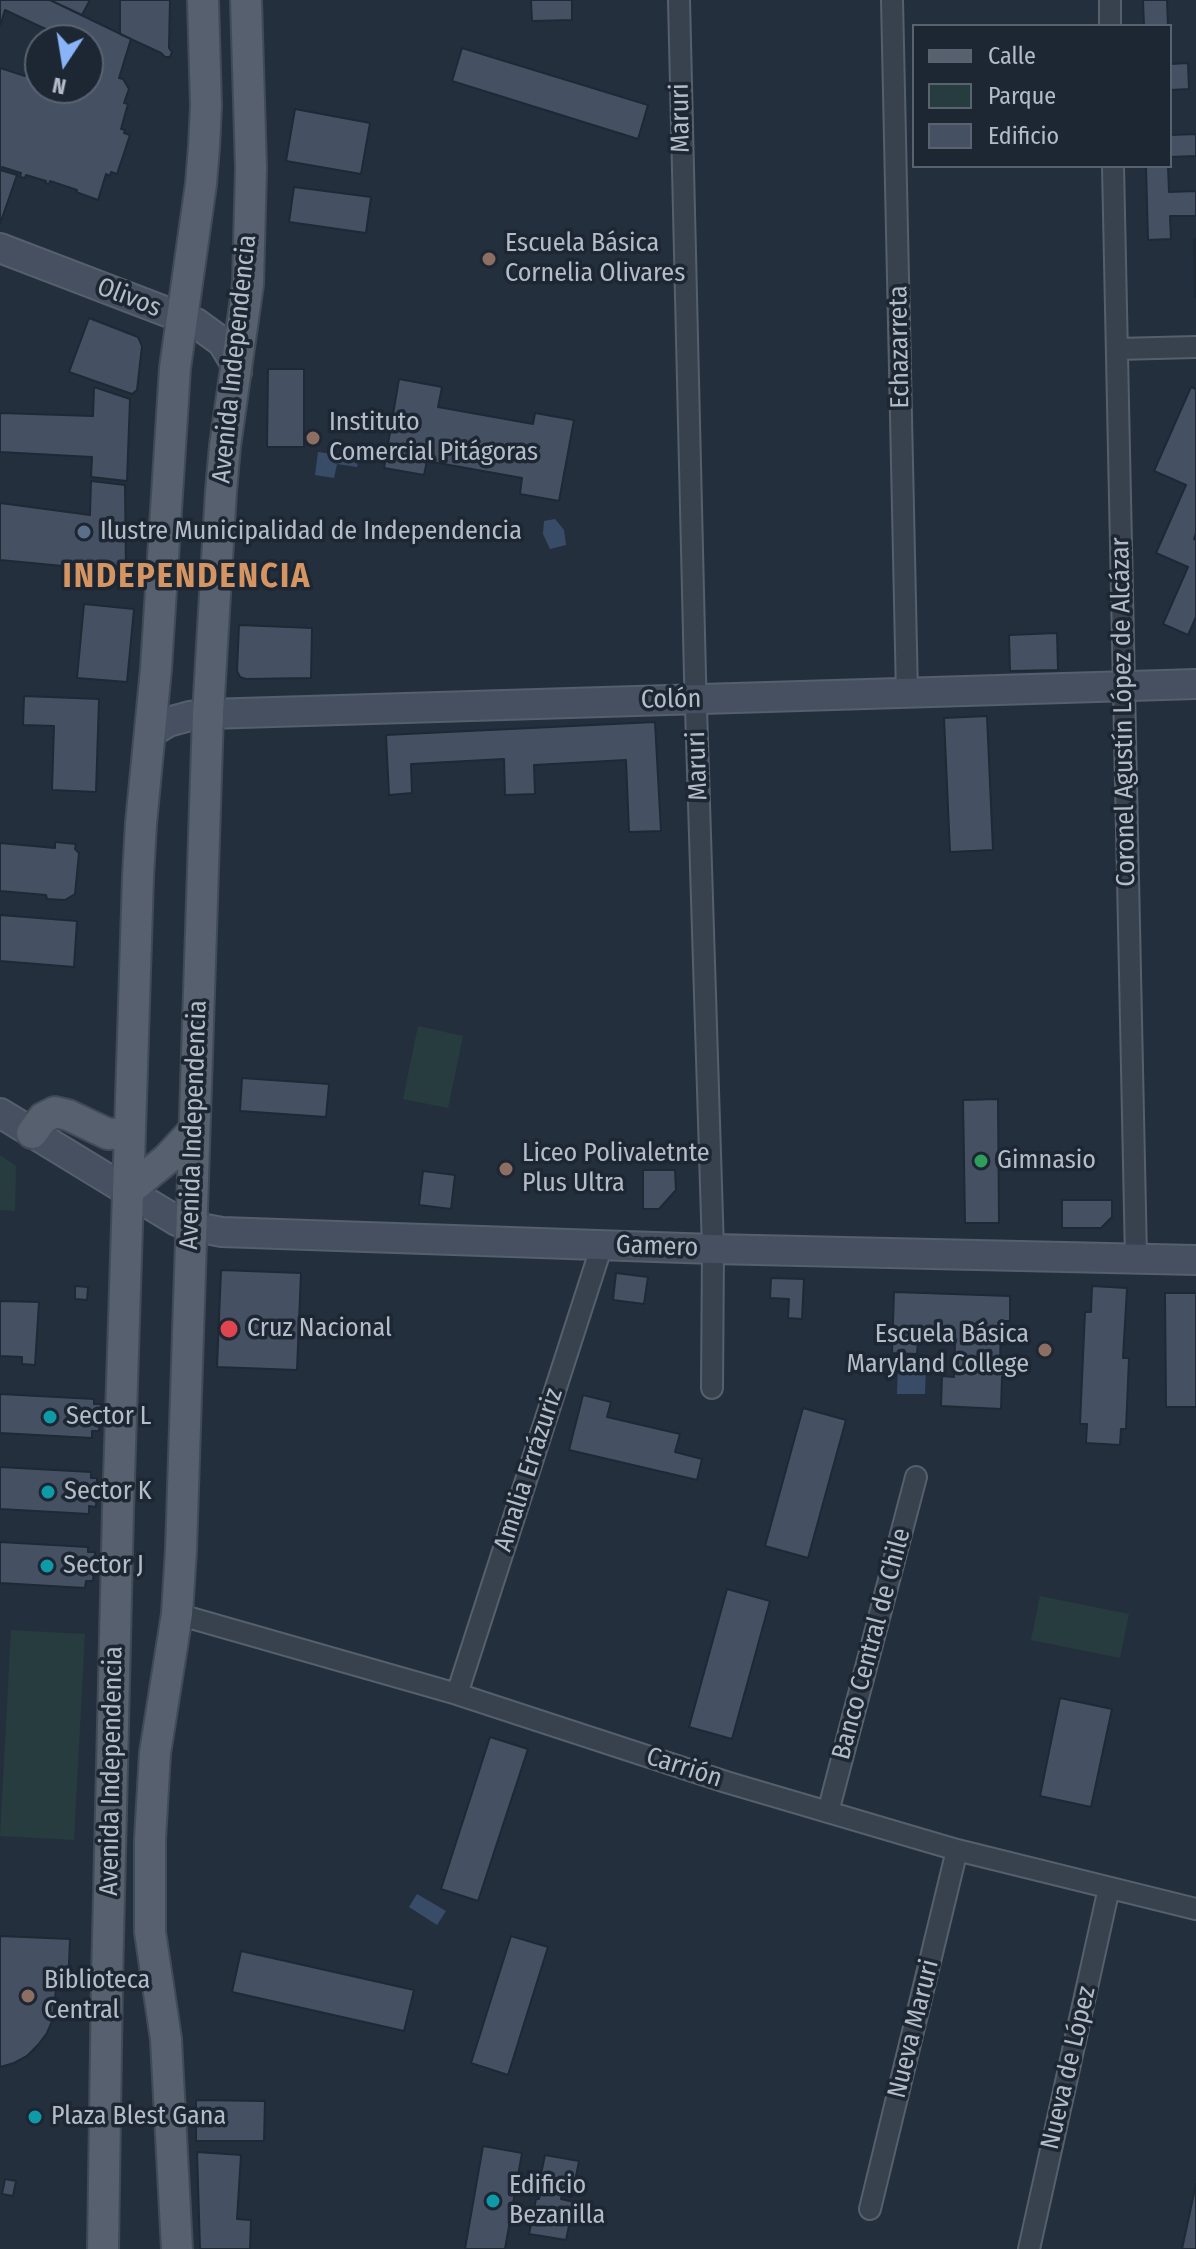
<!DOCTYPE html>
<meta charset="utf-8">
<style>
body{margin:0}
#map{position:relative;width:1196px;height:2249px;overflow:hidden;background:#242f3e;font-family:"Fira Sans Condensed",sans-serif}
canvas{display:block}
.legend{position:absolute;left:912px;top:24px;width:260px;height:144px;box-sizing:border-box;background:#1d2633;border:2px solid #59626f;margin:0;padding:10px 14px;list-style:none;font-size:24px;color:#b4bcc9}
.legend li{display:flex;align-items:center;gap:16px;height:40px}
.legend b{width:40px;border:2px solid #59626f}
.north{position:absolute;left:24px;top:24px;width:80px;height:80px;box-sizing:border-box;background:#1d2633;border:2px solid #59626f;border-radius:50%;rotate:192deg;font-size:22px;font-weight:700;line-height:32px;text-align:center;color:#b4bcc9}
.north::after{content:'';display:block;margin:auto;width:28px;height:36px;background:#8ab4f8;clip-path:polygon(50% 0,100% 100%,50% 72%,0 100%)}
</style>
<div id="map">
<canvas width="1196" height="2249"></canvas>
<ul class="legend">
<li><b style="height:10px;background:#56606e"></b>Calle</li>
<li><b style="height:22px;background:#263c3f"></b>Parque</li>
<li><b style="height:22px;background:#455162"></b>Edificio</li>
</ul>
<div class="north">N</div>
</div>
<script>
const c = document.querySelector('canvas').getContext('2d');
c.lineJoin = 'round';
function paint(path, color) {
  c.fillStyle = color;
  c.fill(path, 'evenodd');
}
function toPath(rows) {
  const path = new Path2D();
  for (const r of rows) {
    path.moveTo(r[0], r[1]);
    for (let i = 2; i < r.length; i += 2) path.lineTo(r[i], r[i + 1]);
  }
  return path;
}
function strokePath(path, color, width, dash) {
  c.strokeStyle = color;
  c.lineWidth = width;
  c.lineCap = dash ? 'butt' : 'round';
  c.setLineDash(dash || []);
  c.stroke(path);
}
function drawText(font, color, halo, rows, align = 'center') {
  c.font = font + ' "Fira Sans Condensed",sans-serif';
  c.lineWidth = 7;
  c.setLineDash([]);
  c.textBaseline = 'middle';
  c.strokeStyle = halo;
  c.fillStyle = color;
  for (const [text, x, y, turn = 0] of rows) {
    c.save();
    c.translate(x, y);
    c.rotate((+turn || 0) * Math.PI / 180);
    c.textAlign = isNaN(turn) ? turn : align;
    if (halo) c.strokeText(text, 0, 0);
    c.fillText(text, 0, 0);
    c.restore();
  }
}
paint(toPath([
 [418,1026,463,1036,448,1108,403,1099],
 [0,1155,16,1166,15,1211,0,1210],
 [1040,1596,1129,1614,1120,1658,1031,1640],
 [11,1630,85,1634,74,1840,0,1836]
]), '#263c3f');
paint(toPath([
 [318,452,359,458,357,467,337,464,334,478,315,475],
 [555,519,564,530,566,545,550,549,543,534,544,521],
 [898,1364,926,1364,925,1394,897,1394],
 [417,1894,446,1911,437,1925,409,1907]
]), '#394c67');
const building = toPath([
 [0,0,50,0,131,39,119,78,123,79,129,89,124,103,128,104,121,129,125,130,124,133,130,135,117,174,111,172,110,176,106,174,98,200,76,192,77,190,50,181,49,184,45,183,46,181,26,175,25,178,20,177,21,173,2,167,0,170,0,68,25,76,26,73,30,74,29,77,40,80,40,88,88,88,88,40,69,40,5,10,0,26,0,0],
 [50,0,90,0,82,15,50,0],
 [120,0,170,0,169,48,172,52,170,57,165,57,161,53,120,34,120,0],
 [531,0,572,0,572,20,532,21,531,0],
 [1143,0,1167,0,1168,26,1144,26,1143,0],
 [462,48,648,105,638,139,452,81,462,48],
 [1188,63,1189,89,1170,90,1170,64,1188,63],
 [295,109,370,123,361,174,286,161,295,109],
 [1196,134,1196,156,1170,157,1170,135,1196,134],
 [1146,166,1168,166,1169,192,1196,191,1196,216,1170,216,1171,239,1148,240,1146,166],
 [0,170,17,175,0,224,0,170],
 [294,187,371,197,366,233,289,222,294,187],
 [1194,239,1196,239,1196,297,1195,297,1194,239],
 [89,318,138,337,142,346,137,390,132,394,69,372,89,318],
 [268,369,304,369,304,447,267,447,268,369],
 [399,379,442,387,438,407,533,424,535,413,574,420,559,501,520,494,522,478,427,461,424,475,384,468,399,379],
 [94,387,130,399,127,481,91,477,92,457,0,452,0,413,93,416,94,387],
 [1191,387,1196,389,1196,533,1194,539,1196,540,1196,617,1188,635,1163,624,1188,567,1156,553,1186,485,1154,471,1191,387],
 [91,481,125,485,126,572,0,560,0,503,90,515,91,481],
 [84,604,134,609,127,682,77,678,84,604],
 [239,625,312,628,311,678,246,679,240,677,237,671,239,625],
 [1057,633,1058,670,1010,671,1009,635,1057,633],
 [24,696,99,699,96,792,52,790,54,726,23,725,24,696],
 [987,716,993,850,950,852,944,718,987,716],
 [655,722,661,831,629,832,626,760,534,765,535,794,505,795,504,759,411,764,412,793,389,795,386,735,655,722],
 [55,842,76,844,75,849,79,853,75,894,65,900,47,899,46,895,0,891,0,843,55,848,55,842],
 [0,915,77,921,74,967,0,961,0,915],
 [242,1078,329,1084,326,1117,240,1111,242,1078],
 [998,1099,999,1223,965,1223,963,1100,998,1099],
 [643,1170,675,1170,676,1190,659,1209,643,1209,643,1170],
 [423,1171,455,1175,451,1209,419,1205,423,1171],
 [1062,1200,1112,1200,1112,1217,1101,1228,1062,1228,1062,1200],
 [221,1270,301,1273,297,1370,217,1367,221,1270],
 [616,1273,648,1277,644,1304,613,1300,616,1273],
 [771,1278,804,1279,802,1319,788,1318,789,1299,770,1298,771,1278],
 [75,1286,88,1287,87,1300,75,1299,75,1286],
 [1092,1286,1127,1288,1123,1358,1129,1358,1126,1429,1121,1429,1120,1445,1086,1443,1087,1424,1080,1424,1085,1312,1091,1312,1092,1286],
 [894,1292,1010,1296,1010,1321,1001,1321,1000,1367,1005,1367,1004,1377,1002,1377,1001,1409,941,1406,942,1376,954,1377,955,1343,918,1342,917,1354,892,1353,894,1292],
 [1165,1293,1196,1293,1196,1407,1166,1407,1165,1293],
 [0,1301,39,1302,35,1365,22,1364,22,1357,0,1356,0,1301],
 [0,1394,94,1399,94,1404,101,1404,99,1431,92,1431,92,1438,0,1433,0,1394],
 [583,1395,611,1402,607,1417,680,1434,675,1452,702,1459,697,1480,569,1450,583,1395],
 [803,1408,846,1420,808,1558,765,1546,803,1408],
 [0,1467,91,1472,91,1478,97,1478,96,1507,89,1506,89,1514,0,1509,0,1467],
 [0,1542,88,1547,88,1552,95,1552,93,1581,86,1581,85,1588,0,1583,0,1542],
 [727,1589,770,1601,732,1739,689,1727,727,1589],
 [1060,1698,1112,1709,1091,1807,1040,1796,1060,1698],
 [490,1737,528,1749,478,1901,441,1889,490,1737],
 [0,1936,70,1939,68,1988,56,1988,53,2019,47,2033,38,2045,27,2056,14,2063,0,2067,0,1936],
 [511,1936,548,1947,508,2075,471,2063,511,1936],
 [241,1951,414,1990,404,2031,232,1992,241,1951],
 [196,2100,265,2101,264,2141,196,2141,196,2100],
 [483,2146,522,2153,505,2249,465,2249,483,2146],
 [197,2152,241,2155,237,2219,251,2220,250,2249,200,2249,197,2152],
 [545,2155,579,2161,572,2197,562,2195,561,2199,574,2202,566,2240,529,2234,536,2199,539,2199,541,2190,538,2189,545,2155],
 [5,2179,16,2181,13,2196,2,2194,5,2179],
 [1196,2184,1196,2249,1182,2249,1196,2184]
]);
paint(building, '#455162');
strokePath(building, '#1f2835', 2);
const street = toPath([
 [679,0,695,676,713,1249,712,1388],
 [892,0,907,694],
 [1110,0,1110,26],
 [1113,166,1136,1258],
 [1117,349,1196,347],
 [177,1614,457,1694,726,1782,957,1850,1196,1909],
 [457,1694,602,1245],
 [828,1812,916,1477],
 [870,2209,957,1850],
 [1029,2249,1109,1888]
]);
const secondary = toPath([
 [0,248,196,323,222,342,233,360,237,372],
 [150,733,168,722,190,716,208,714,1196,684],
 [0,1113,177,1221,190,1226,222,1232,713,1249,1196,1260]
]);
const primary = toPath([
 [32,1133,43,1118,55,1112,68,1115,108,1134,130,1133],
 [128,1191,167,1159,193,1131],
 [103,2249,107,1981,118,1510,138,877,141,823,156,669,175,368,201,184,204,147,206,106,203,0],
 [177,2249,166,2039,150,1932,150,1840,155,1753,177,1614,181,1550,208,714,221,491,225,446,248,284,251,168,246,0]
]);
strokePath(street, '#565f6c', 24);
strokePath(secondary, '#565f6c', 32);
strokePath(primary, '#414a57', 34);
strokePath(street, '#38414e', 20);
strokePath(secondary, '#465061', 28);
strokePath(primary, '#56606e', 30);
for (const [x, y, r, color] of [
 [489,259,8,"#8d6e63"],
 [313,438,8,"#8d6e63"],
 [84,532,8,"#5c6f8a"],
 [981,1161,8,"#2e9e5b"],
 [506,1169,8,"#8d6e63"],
 [229,1329,10,"#e0444e"],
 [1045,1350,8,"#8d6e63"],
 [50,1417,8,"#0f9aa8"],
 [48,1492,8,"#0f9aa8"],
 [47,1566,8,"#0f9aa8"],
 [28,1996,8,"#8d6e63"],
 [35,2117,8,"#0f9aa8"],
 [493,2201,8,"#0f9aa8"]
]) {
  const dot = new Path2D();
  dot.arc(x, y, r, 0, 2 * Math.PI);
  c.fillStyle = color;
  c.fill(dot);
  strokePath(dot, '#1d2633', 3);
}
drawText('26px', '#b4bcc9', '#1d2633', [
 ["Maruri",681,118,-91],
 ["Olivos",129,298,21],
 ["Echazarreta",900,347,-91],
 ["Avenida Independencia",235,359,-84],
 ["Colón",671,700,-1],
 ["Coronel Agustín López de Alcázar",1124,712,-91],
 ["Maruri",698,766,-92],
 ["Avenida Independencia",194,1125,-88],
 ["Gamero",657,1247,2],
 ["Amalia Errázuriz",529,1470,-72],
 ["Banco Central de Chile",872,1644,-75],
 ["Carrión",684,1768,18],
 ["Avenida Independencia",112,1771,-89],
 ["Nueva Maruri",914,2029,-76],
 ["Nueva de López",1069,2068,-77]
]);
drawText('26px', '#b4bcc9', '#1d2633', [
 ["Escuela Básica",505,244],
 ["Cornelia Olivares",505,274],
 ["Instituto",329,423],
 ["Comercial Pitágoras",329,453],
 ["Ilustre Municipalidad de Independencia",100,532],
 ["Liceo Polivaletnte",522,1154],
 ["Plus Ultra",522,1184],
 ["Gimnasio",997,1161],
 ["Cruz Nacional",247,1329],
 ["Escuela Básica",1029,1335,"right"],
 ["Maryland College",1029,1365,"right"],
 ["Sector L",66,1417],
 ["Sector K",64,1492],
 ["Sector J",63,1566],
 ["Biblioteca",44,1981],
 ["Central",44,2011],
 ["Plaza Blest Gana",51,2117],
 ["Edificio",509,2186],
 ["Bezanilla",509,2216]
], 'left');
c.letterSpacing = '2px';
drawText('bold 34px', '#d59563', '#1d2633', [
 ["INDEPENDENCIA",187,578]
]);
c.letterSpacing = '0px';
</script>
